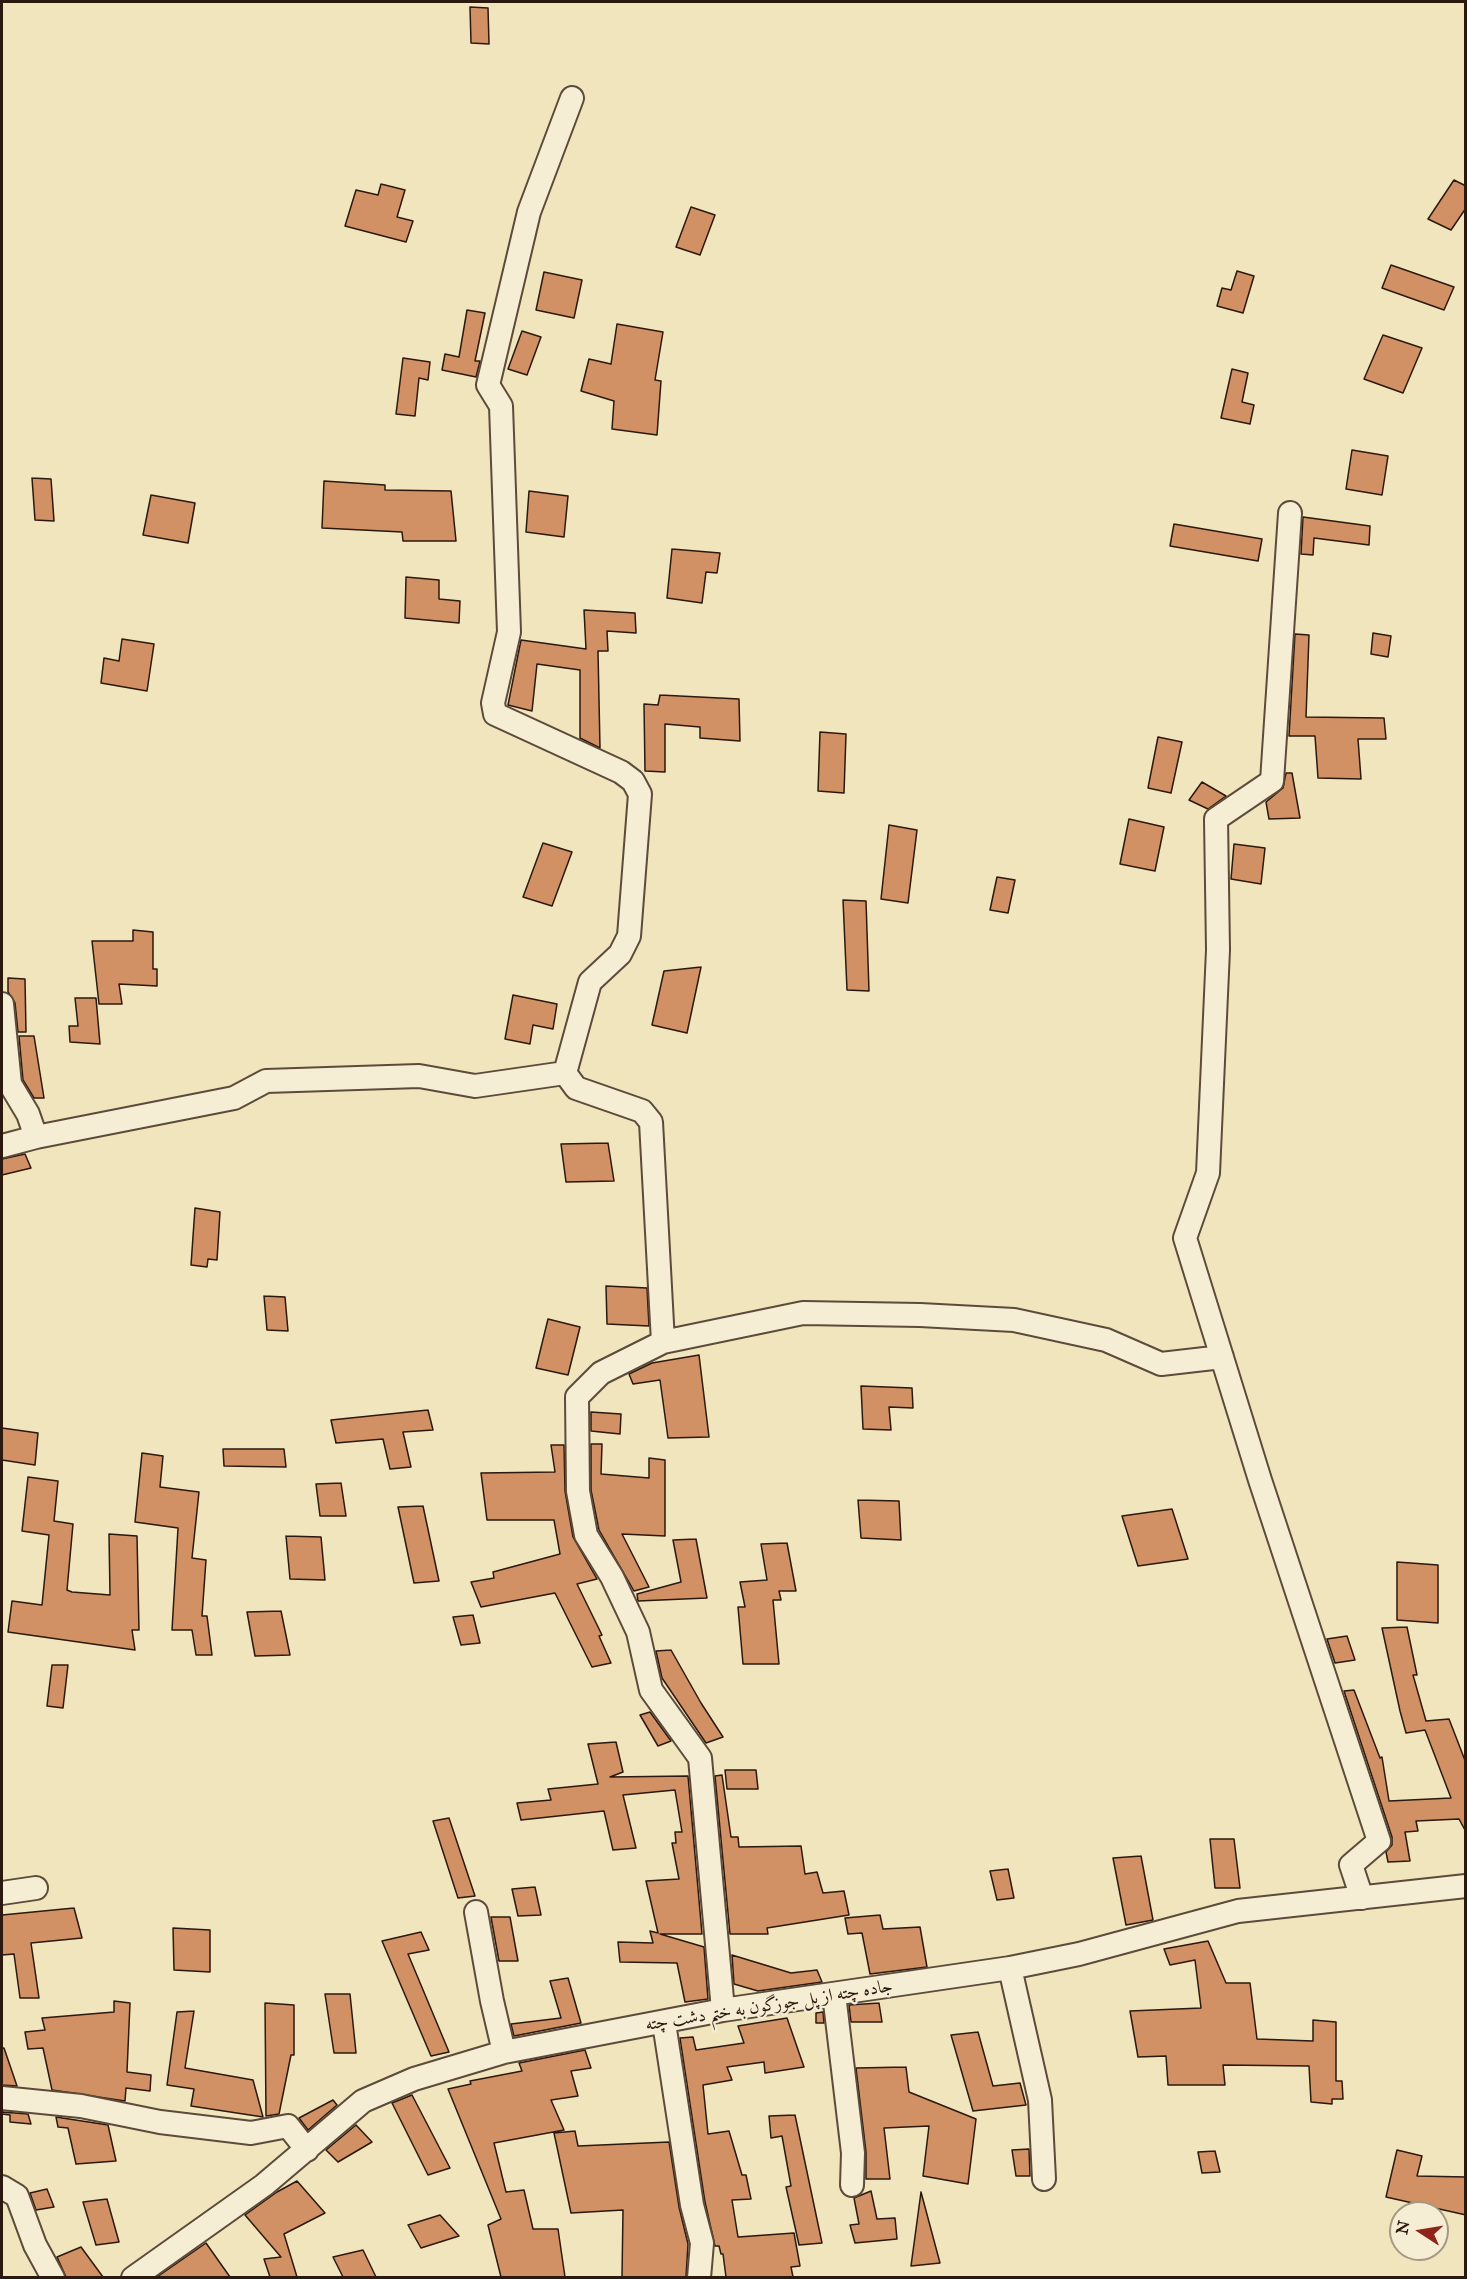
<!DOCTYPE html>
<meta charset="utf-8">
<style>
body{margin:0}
#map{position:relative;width:1467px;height:2279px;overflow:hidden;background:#f1e5bd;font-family:"IM FELL Great Primer",serif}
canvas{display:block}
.frame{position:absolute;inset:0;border:3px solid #2b180e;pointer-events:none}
.north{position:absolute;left:1389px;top:2201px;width:60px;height:60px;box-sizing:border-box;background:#f6eed4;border:2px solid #a59885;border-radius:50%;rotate:282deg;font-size:16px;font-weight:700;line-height:24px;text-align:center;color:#2b180e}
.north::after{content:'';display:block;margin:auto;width:21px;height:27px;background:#8f2418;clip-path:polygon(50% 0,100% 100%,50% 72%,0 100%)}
</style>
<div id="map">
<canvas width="1467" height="2279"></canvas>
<div class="frame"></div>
<div class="north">N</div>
</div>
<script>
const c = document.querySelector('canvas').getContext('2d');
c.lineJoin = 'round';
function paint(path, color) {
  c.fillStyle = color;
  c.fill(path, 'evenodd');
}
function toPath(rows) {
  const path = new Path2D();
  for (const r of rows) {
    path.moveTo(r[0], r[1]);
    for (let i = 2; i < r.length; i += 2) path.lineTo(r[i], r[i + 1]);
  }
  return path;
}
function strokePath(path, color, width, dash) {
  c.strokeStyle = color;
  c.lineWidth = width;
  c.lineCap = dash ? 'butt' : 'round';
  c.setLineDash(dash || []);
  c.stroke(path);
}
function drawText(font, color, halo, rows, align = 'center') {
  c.font = font + ' "IM FELL Great Primer",Amiri,serif';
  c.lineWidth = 4.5;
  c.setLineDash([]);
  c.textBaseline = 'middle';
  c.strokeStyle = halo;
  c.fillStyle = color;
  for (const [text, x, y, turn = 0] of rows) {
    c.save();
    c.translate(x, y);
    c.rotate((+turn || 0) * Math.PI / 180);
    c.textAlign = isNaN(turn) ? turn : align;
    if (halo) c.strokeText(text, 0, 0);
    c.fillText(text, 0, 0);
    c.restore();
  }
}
const building = toPath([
 [470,7,488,8,489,44,471,43,470,7],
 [1454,180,1466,186,1466,208,1451,230,1428,219,1454,180],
 [381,184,405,190,397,217,413,221,406,242,345,226,356,190,378,195,381,184],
 [691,207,715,215,700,255,676,247,691,207],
 [1391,265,1454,287,1444,310,1382,288,1391,265],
 [1237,271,1254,276,1243,313,1217,306,1222,288,1231,290,1237,271],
 [544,272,582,280,574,318,536,310,544,272],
 [467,310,485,313,475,361,480,361,476,377,442,370,445,354,459,357,467,310],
 [617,324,663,332,655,380,661,381,657,435,612,429,614,401,581,391,589,359,611,364,617,324],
 [522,331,541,337,527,375,508,369,522,331],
 [1383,335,1422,348,1403,393,1364,379,1383,335],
 [403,358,430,362,428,380,419,378,415,416,396,414,403,358],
 [1232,369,1248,373,1242,402,1254,405,1250,424,1221,418,1232,369],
 [1352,450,1388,456,1382,495,1346,489,1352,450],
 [32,478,51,479,54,521,35,520,32,478],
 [324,481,385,485,385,490,451,491,456,541,403,541,402,532,322,528,324,481],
 [529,491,568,496,564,537,526,532,529,491],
 [151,495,195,503,188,543,143,535,151,495],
 [1303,517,1370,526,1369,545,1314,538,1313,555,1301,554,1303,517],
 [1174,524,1262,539,1258,561,1170,546,1174,524],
 [672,549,720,553,717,573,706,572,702,603,667,598,672,549],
 [406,577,439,580,439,599,460,601,459,623,405,618,406,577],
 [584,610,635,613,636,633,607,631,608,651,598,651,600,748,580,738,580,670,537,664,532,711,508,705,521,640,586,649,584,610],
 [1373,633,1391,636,1388,657,1371,654,1373,633],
 [1295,634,1309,635,1306,717,1384,718,1386,739,1358,739,1361,779,1318,778,1315,736,1289,736,1295,634],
 [122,639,154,644,147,691,101,683,104,658,119,661,122,639],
 [660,695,739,699,740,741,700,738,700,727,665,724,665,772,645,771,644,704,658,705,660,695],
 [820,732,846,734,844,793,818,791,820,732],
 [1158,737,1182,742,1171,793,1148,788,1158,737],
 [1286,773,1292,773,1300,818,1269,819,1266,802,1283,788,1286,773],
 [1202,782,1226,796,1208,809,1189,800,1202,782],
 [1129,819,1164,827,1155,871,1120,864,1129,819],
 [889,825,917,830,908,903,881,899,889,825],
 [543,843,572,852,552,906,523,897,543,843],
 [1234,844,1265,848,1261,884,1231,879,1234,844],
 [997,877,1015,880,1008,913,990,910,997,877],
 [843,900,866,901,869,991,847,990,843,900],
 [133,930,153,932,153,969,157,969,157,986,119,984,122,1004,99,1004,92,941,133,941,133,930],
 [701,967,687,1033,652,1025,664,971,701,967],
 [8,978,25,979,26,1032,18,1032,15,1003,8,992,8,978],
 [513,995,557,1004,553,1029,533,1025,530,1044,505,1039,513,995],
 [75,998,96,998,100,1044,70,1042,69,1026,78,1026,75,998],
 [19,1036,34,1036,44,1098,34,1098,23,1080,19,1036],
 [608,1143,614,1181,566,1182,561,1144,608,1143],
 [25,1154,31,1168,2,1175,2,1159,25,1154],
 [195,1208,220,1212,217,1260,208,1259,207,1267,191,1265,195,1208],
 [606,1286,647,1288,649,1326,607,1324,606,1286],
 [264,1296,285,1297,288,1331,267,1330,264,1296],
 [548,1319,580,1327,568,1375,536,1368,548,1319],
 [699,1355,709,1437,668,1438,660,1380,633,1384,629,1374,652,1363,699,1355],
 [861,1386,912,1388,913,1408,889,1407,891,1430,863,1429,861,1386],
 [428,1410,433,1430,403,1432,411,1467,390,1469,383,1439,336,1443,331,1420,428,1410],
 [591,1412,621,1414,620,1434,591,1431,591,1412],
 [2,1428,38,1433,35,1465,2,1460,2,1428],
 [591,1444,602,1444,601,1474,649,1478,649,1458,665,1460,665,1536,622,1534,649,1587,634,1591,599,1530,591,1490,591,1444],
 [551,1445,564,1445,565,1491,573,1537,597,1579,577,1584,602,1635,599,1636,611,1663,592,1667,555,1593,481,1607,471,1582,494,1578,493,1572,560,1554,554,1520,487,1520,481,1473,555,1472,551,1445],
 [223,1449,284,1449,286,1467,224,1466,223,1449],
 [142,1453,163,1456,160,1487,199,1492,192,1558,206,1560,202,1616,207,1616,212,1655,196,1655,192,1630,172,1630,178,1528,135,1522,142,1453],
 [28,1477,58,1481,54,1521,73,1524,67,1590,72,1592,110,1595,109,1534,137,1536,139,1630,132,1630,135,1650,8,1632,12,1601,42,1605,49,1535,22,1531,28,1477],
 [341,1483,346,1516,320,1516,316,1484,341,1483],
 [858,1500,899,1501,901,1540,861,1538,858,1500],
 [423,1506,439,1581,414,1583,398,1507,423,1506],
 [1172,1509,1188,1559,1138,1566,1122,1516,1172,1509],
 [286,1536,321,1537,325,1580,290,1579,286,1536],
 [696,1539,707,1598,638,1601,637,1594,681,1582,673,1540,696,1539],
 [787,1543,796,1591,779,1591,781,1600,773,1600,779,1664,743,1664,738,1607,745,1607,740,1582,767,1580,761,1544,787,1543],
 [1397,1562,1438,1565,1438,1623,1397,1620,1397,1562],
 [281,1611,290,1655,255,1656,247,1612,281,1611],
 [473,1615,480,1643,461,1645,453,1617,473,1615],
 [1407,1627,1417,1675,1413,1675,1426,1721,1449,1719,1466,1763,1466,1832,1459,1819,1416,1821,1418,1831,1405,1832,1410,1861,1388,1862,1386,1852,1392,1845,1392,1837,1344,1691,1354,1690,1380,1758,1382,1757,1389,1801,1451,1798,1425,1730,1406,1733,1400,1711,1382,1628,1407,1627],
 [1347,1636,1355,1660,1335,1663,1327,1639,1347,1636],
 [671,1650,701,1703,723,1737,706,1743,662,1678,656,1651,671,1650],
 [52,1665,68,1665,63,1708,47,1706,52,1665],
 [650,1712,671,1741,658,1746,640,1715,650,1712],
 [616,1742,623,1772,610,1777,688,1776,702,1934,660,1934,704,1947,708,1999,685,2002,677,1963,620,1962,618,1942,653,1943,650,1931,658,1933,646,1881,679,1879,672,1843,676,1843,675,1832,682,1832,675,1790,623,1795,636,1848,613,1850,604,1811,521,1820,517,1803,551,1800,548,1789,598,1784,588,1744,616,1742],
 [725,1770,756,1770,758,1789,727,1789,725,1770],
 [722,1775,731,1837,738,1837,739,1847,801,1846,805,1874,817,1872,823,1893,844,1891,849,1915,767,1928,768,1934,730,1934,715,1776,722,1775],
 [449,1818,475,1896,458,1898,433,1821,449,1818],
 [1210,1839,1234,1839,1240,1888,1215,1888,1210,1839],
 [1141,1856,1153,1920,1126,1925,1113,1858,1141,1856],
 [1008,1869,1014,1898,997,1900,990,1871,1008,1869],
 [535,1887,541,1915,518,1916,512,1889,535,1887],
 [74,1908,82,1938,31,1943,39,1998,20,1998,14,1954,2,1955,2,1915,74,1908],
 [880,1915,883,1929,920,1927,927,1967,870,1974,862,1933,848,1934,845,1918,880,1915],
 [491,1917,510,1917,518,1961,499,1961,491,1917],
 [173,1928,210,1930,210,1972,174,1970,173,1928],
 [421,1932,429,1950,408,1954,449,2052,431,2056,382,1941,421,1932],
 [1208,1941,1226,1983,1250,1983,1257,2039,1313,2041,1313,2020,1336,2022,1336,2081,1342,2081,1343,2099,1332,2099,1332,2104,1311,2102,1309,2066,1223,2065,1225,2085,1168,2085,1166,2056,1138,2057,1130,2011,1201,2008,1195,1960,1170,1965,1164,1949,1208,1941],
 [732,1955,791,1973,817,1970,822,1982,758,1991,734,1984,732,1955],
 [568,1978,581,2023,514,2036,511,2024,561,2018,550,1981,568,1978],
 [325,1994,350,1994,356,2053,334,2053,325,1994],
 [114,2001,130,2003,127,2072,151,2075,150,2091,126,2088,125,2101,52,2090,43,2048,28,2049,25,2032,45,2030,42,2018,114,2012,114,2001],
 [265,2003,294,2005,294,2055,291,2055,279,2114,266,2116,265,2003],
 [879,2003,882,2022,851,2022,849,2005,879,2003],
 [194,2011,185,2068,253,2080,263,2117,191,2106,194,2089,167,2085,177,2012,194,2011],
 [823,2012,824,2023,816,2023,816,2013,823,2012],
 [787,2018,804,2067,765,2073,764,2062,727,2067,732,2080,703,2085,708,2134,729,2131,742,2175,746,2175,751,2199,732,2200,738,2237,794,2233,800,2266,791,2267,793,2277,726,2277,723,2254,721,2254,719,2246,715,2246,705,2202,680,2038,693,2037,696,2050,744,2043,738,2026,787,2018],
 [978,2032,993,2086,1020,2083,1026,2105,973,2111,951,2035,978,2032],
 [2,2048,4,2048,17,2086,2,2085,2,2048],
 [585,2050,591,2068,571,2071,578,2096,551,2100,564,2130,494,2143,506,2192,524,2190,533,2229,558,2229,565,2277,501,2277,488,2225,501,2219,448,2089,471,2084,470,2081,522,2071,519,2063,585,2050],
 [906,2067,909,2092,976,2119,968,2184,923,2176,929,2126,884,2128,890,2179,866,2179,866,2152,856,2068,906,2067],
 [412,2095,450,2168,428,2175,392,2103,412,2095],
 [333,2100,337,2105,308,2130,299,2118,333,2100],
 [2,2112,28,2114,31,2124,10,2122,10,2115,2,2114,2,2112],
 [795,2115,822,2243,799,2245,786,2187,791,2186,782,2136,771,2138,769,2116,795,2115],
 [56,2117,108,2125,116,2161,76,2164,68,2128,58,2127,56,2117],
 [356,2125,372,2142,338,2162,326,2150,356,2125],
 [575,2131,578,2146,669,2142,679,2207,688,2244,686,2277,622,2277,623,2210,571,2213,554,2133,575,2131],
 [1029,2149,1030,2176,1016,2176,1012,2150,1029,2149],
 [1397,2150,1422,2156,1417,2176,1466,2177,1466,2215,1386,2197,1397,2150],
 [1215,2151,1220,2172,1202,2173,1198,2152,1215,2151],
 [297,2181,325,2213,284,2234,297,2277,270,2277,264,2259,281,2257,245,2215,277,2192,297,2181],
 [47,2189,54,2207,36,2210,30,2193,47,2189],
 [871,2191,877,2219,895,2218,897,2239,855,2243,850,2225,859,2224,854,2198,871,2191],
 [921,2192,940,2263,911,2266,921,2192],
 [107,2199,119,2242,96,2245,83,2202,107,2199],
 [440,2215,459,2236,421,2248,408,2225,440,2215],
 [206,2243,230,2277,157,2277,206,2243],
 [81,2247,103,2277,66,2277,57,2257,81,2247],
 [363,2250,376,2277,343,2277,333,2257,363,2250]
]);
paint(building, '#d19164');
strokePath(building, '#2b180e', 1.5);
const minor = toPath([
 [572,98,529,212,488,385,501,406,509,632,493,703,495,714,621,772,633,781,640,794,629,936,620,954,590,982,565,1073,576,1088,642,1111,651,1122,663,1342],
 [1290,513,1272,781,1216,819,1218,950,1208,1173,1185,1238,1260,1480,1379,1841,1351,1865,1362,1898],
 [2,1004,10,1084,28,1114,36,1137,2,1146],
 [36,1137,234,1098,266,1081,419,1076,475,1086,565,1073],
 [2,1893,36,1888],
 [476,1912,492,2001,504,2052],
 [1010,1968,1040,2100,1044,2179],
 [834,1994,853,2153,852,2185],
 [723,2010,700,1758,651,1690,638,1632,612,1577,586,1535,578,1491,577,1397,601,1373,663,1342,803,1313,920,1315,1014,1320,1106,1340,1161,1364,1222,1357],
 [664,2023,692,2205,702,2243,699,2278],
 [2,2098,81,2106,160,2122,251,2133,288,2126,307,2150],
 [2,2187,17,2196,35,2245,53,2278],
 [133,2278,264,2185,363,2101,414,2079,504,2052,723,2010,1010,1968,1079,1954,1238,1911,1466,1886]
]);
strokePath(minor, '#5c4b3a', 26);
strokePath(minor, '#f6eed4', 22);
drawText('18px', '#2b180e', '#f6eed4', [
 ["جاده چته از پل جوزگون به ختم دشت چته",769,2006,-9]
]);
</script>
